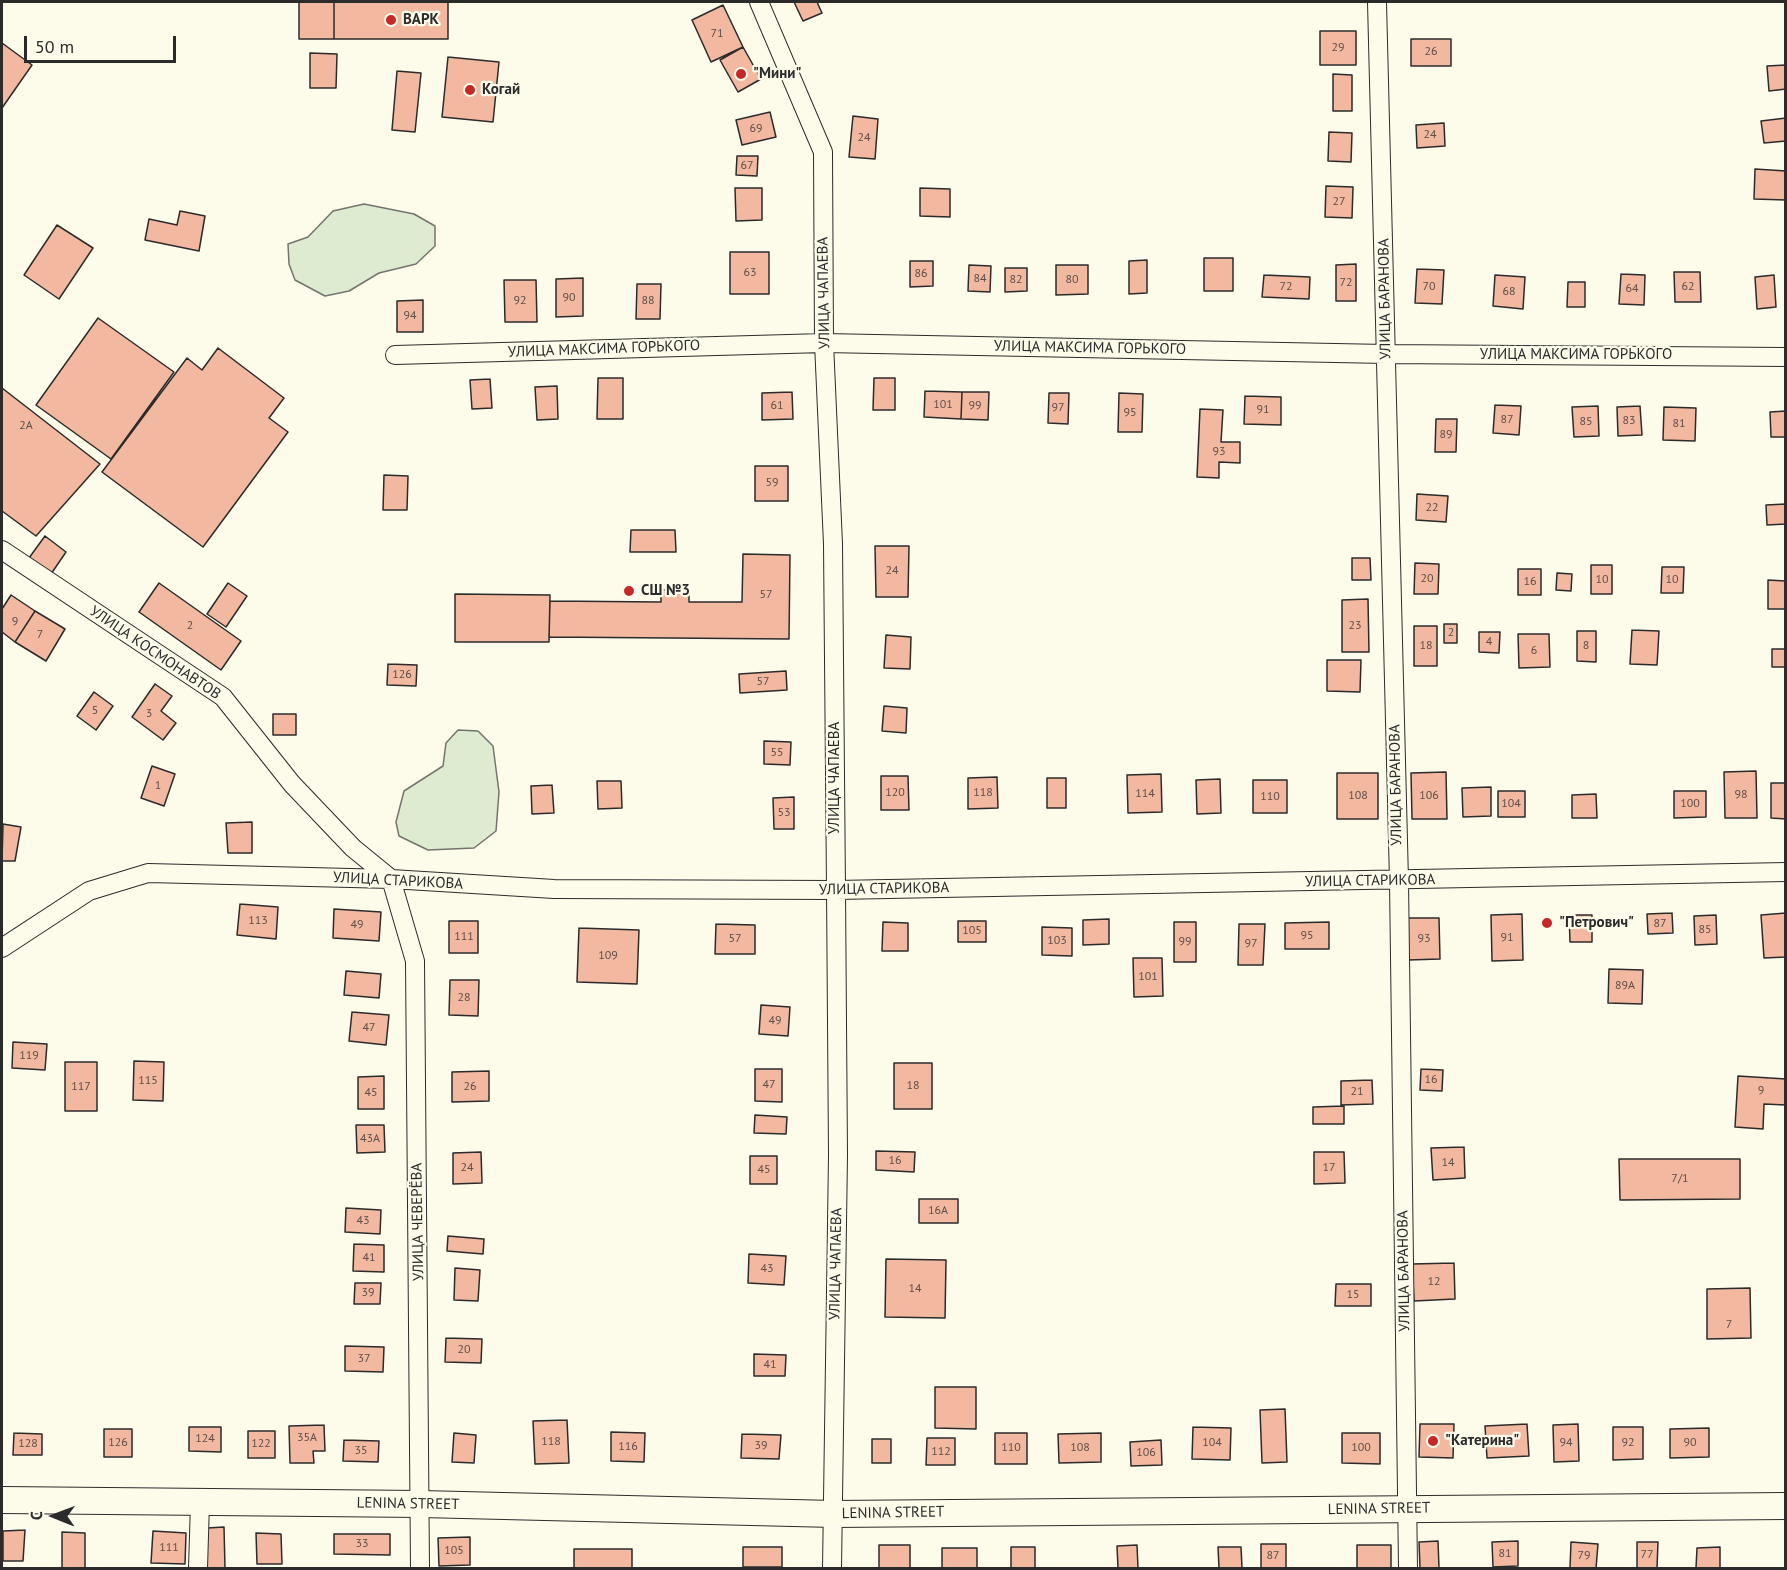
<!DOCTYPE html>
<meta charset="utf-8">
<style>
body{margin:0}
#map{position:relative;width:1787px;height:1570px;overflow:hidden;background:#fdfbea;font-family:"PT Sans",sans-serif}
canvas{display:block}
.frame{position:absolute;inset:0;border:3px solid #2b2b2b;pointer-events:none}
.north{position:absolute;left:24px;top:1486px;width:60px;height:60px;-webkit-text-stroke:4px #fdfbea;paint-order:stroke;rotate:271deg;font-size:16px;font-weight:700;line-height:24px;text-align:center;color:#2b2b2b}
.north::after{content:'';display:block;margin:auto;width:21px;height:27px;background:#2b2b2b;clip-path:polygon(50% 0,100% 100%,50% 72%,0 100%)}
.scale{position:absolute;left:24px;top:36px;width:152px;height:27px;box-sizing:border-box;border:3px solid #2b2b2b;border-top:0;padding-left:8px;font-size:18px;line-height:21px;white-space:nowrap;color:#2b2b2b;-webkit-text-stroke:4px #fdfbea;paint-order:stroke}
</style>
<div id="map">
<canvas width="1787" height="1570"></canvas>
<div class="frame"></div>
<div class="north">С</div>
<div class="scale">50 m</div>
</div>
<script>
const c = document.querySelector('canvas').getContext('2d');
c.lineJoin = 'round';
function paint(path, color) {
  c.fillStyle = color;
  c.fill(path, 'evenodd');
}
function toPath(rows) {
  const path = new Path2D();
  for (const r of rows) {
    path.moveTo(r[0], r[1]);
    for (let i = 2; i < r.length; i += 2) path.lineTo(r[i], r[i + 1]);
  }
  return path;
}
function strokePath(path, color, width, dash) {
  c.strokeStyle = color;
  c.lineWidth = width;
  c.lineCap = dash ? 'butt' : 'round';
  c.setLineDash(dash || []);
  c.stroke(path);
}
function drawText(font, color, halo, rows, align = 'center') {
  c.font = font + ' "PT Sans",sans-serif';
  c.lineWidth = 4.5;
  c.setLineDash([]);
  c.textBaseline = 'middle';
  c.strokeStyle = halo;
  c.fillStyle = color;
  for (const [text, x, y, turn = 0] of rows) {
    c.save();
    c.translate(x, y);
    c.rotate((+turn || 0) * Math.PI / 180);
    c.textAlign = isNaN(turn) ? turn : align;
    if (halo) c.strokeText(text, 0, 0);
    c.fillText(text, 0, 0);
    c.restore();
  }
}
const green = toPath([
 [364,204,414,214,435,226,435,246,416,264,379,273,349,291,325,296,295,280,289,264,288,244,308,237,333,211,364,204],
 [458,730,478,731,493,746,499,792,496,831,474,848,428,850,399,836,396,822,404,791,443,766,446,743,458,730]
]);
paint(green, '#deebd1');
strokePath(green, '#74746e', 1.5);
const building = toPath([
 [299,2,334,2,334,39,299,39,299,2],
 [334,2,448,2,448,39,334,39,334,2],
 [794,2,817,2,822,13,803,21,794,2],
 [723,5,743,47,711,62,692,20,723,5],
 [1320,31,1356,31,1356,65,1320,65,1320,31],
 [1411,39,1451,39,1451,66,1411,66,1411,39],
 [2,43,32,65,2,108,2,43],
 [743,47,761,79,738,92,720,60,743,47],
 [310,53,337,54,336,88,310,88,310,53],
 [448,57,499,62,493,122,442,117,448,57],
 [1786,65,1786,89,1769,91,1767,66,1786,65],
 [397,71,421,73,415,132,392,130,397,71],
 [1333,74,1352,75,1352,111,1333,111,1333,74],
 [770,112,776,137,742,145,736,120,770,112],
 [853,116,878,119,875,159,849,157,853,116],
 [1786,118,1786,141,1764,143,1761,121,1786,118],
 [1444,123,1445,146,1417,148,1416,125,1444,123],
 [1329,132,1352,133,1351,162,1328,161,1329,132],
 [737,156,758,156,757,176,736,175,737,156],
 [1755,169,1786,171,1786,200,1754,199,1755,169],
 [1326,186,1353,187,1352,218,1325,217,1326,186],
 [735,188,762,188,762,220,736,221,735,188],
 [920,188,950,189,950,217,920,216,920,188],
 [180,211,205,216,199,251,145,240,149,219,177,225,180,211],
 [57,225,93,248,59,299,24,275,57,225],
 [730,252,769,252,769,294,730,294,730,252],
 [1204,258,1233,258,1233,291,1204,291,1204,258],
 [1147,260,1147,293,1129,294,1129,261,1147,260],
 [910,261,933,261,933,286,910,287,910,261],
 [1356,264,1356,301,1336,301,1336,265,1356,264],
 [969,265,991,266,990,292,968,291,969,265],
 [1056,265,1088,265,1088,294,1056,295,1056,265],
 [1005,268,1027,268,1027,291,1005,292,1005,268],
 [1417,269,1444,270,1442,304,1415,303,1417,269],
 [1674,272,1700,272,1701,302,1675,302,1674,272],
 [1621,274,1645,275,1644,305,1619,304,1621,274],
 [1264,275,1310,277,1309,299,1262,297,1264,275],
 [1495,275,1525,277,1523,309,1493,306,1495,275],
 [1774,275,1776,307,1757,309,1755,277,1774,275],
 [583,278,583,316,556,317,556,279,583,278],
 [504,280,536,280,537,322,505,322,504,280],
 [1568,282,1585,282,1585,307,1567,307,1568,282],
 [637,284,661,284,660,319,636,319,637,284],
 [423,300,423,332,397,332,397,301,423,300],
 [98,318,174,372,111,459,36,405,98,318],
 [218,348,284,398,269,418,288,432,203,547,102,472,187,358,202,370,218,348],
 [598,378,623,378,623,419,597,419,598,378],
 [874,378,895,378,895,410,873,410,874,378],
 [490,379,492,408,472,409,470,380,490,379],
 [557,386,558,419,537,420,535,387,557,386],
 [2,388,100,464,36,536,2,511,2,388],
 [925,391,962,392,961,419,924,417,925,391],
 [792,392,793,419,762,420,762,393,792,392],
 [962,392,989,392,988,420,961,419,962,392],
 [1049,393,1069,393,1068,424,1048,423,1049,393],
 [1119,393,1143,394,1142,432,1118,432,1119,393],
 [1245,396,1281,397,1281,425,1244,424,1245,396],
 [1495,405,1521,406,1519,435,1493,433,1495,405],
 [1598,406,1599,436,1574,437,1572,407,1598,406],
 [1640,406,1642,435,1618,436,1617,407,1640,406],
 [1664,407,1696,408,1695,441,1663,440,1664,407],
 [1200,409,1223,410,1221,442,1240,442,1240,463,1219,462,1219,478,1197,477,1200,409],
 [1786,411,1786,437,1771,437,1770,412,1786,411],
 [1436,419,1457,419,1456,452,1435,452,1436,419],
 [755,466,788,466,788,501,755,501,755,466],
 [384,475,408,476,407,510,383,510,384,475],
 [1417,494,1448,496,1446,522,1416,520,1417,494],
 [1786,504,1786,524,1767,525,1766,505,1786,504],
 [631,530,675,530,676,552,630,552,631,530],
 [45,536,66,552,51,574,29,558,45,536],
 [875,546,909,546,908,597,876,597,875,546],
 [743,554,790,555,789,639,549,637,550,601,661,602,661,590,689,590,689,602,742,602,743,554],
 [1352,558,1370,558,1371,580,1352,580,1352,558],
 [1415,563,1439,564,1438,594,1414,594,1415,563],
 [1591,565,1612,565,1612,594,1591,594,1591,565],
 [1662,567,1684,567,1683,593,1661,593,1662,567],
 [1518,569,1541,569,1541,595,1518,595,1518,569],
 [1557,573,1572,574,1571,591,1556,590,1557,573],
 [1768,580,1786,581,1786,609,1768,609,1768,580],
 [159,583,241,641,221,670,139,612,159,583],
 [228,583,247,596,226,627,207,614,228,583],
 [455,594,550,595,549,642,455,642,455,594],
 [11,595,35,611,15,642,2,632,2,609,11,595],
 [1368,599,1369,652,1342,652,1342,600,1368,599],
 [35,611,65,629,46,661,15,642,35,611],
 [1444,624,1457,624,1457,643,1444,643,1444,624],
 [1414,626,1437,626,1437,666,1414,666,1414,626],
 [1632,630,1659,631,1657,665,1630,664,1632,630],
 [1577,631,1596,631,1596,662,1577,661,1577,631],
 [1479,632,1500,632,1499,653,1479,652,1479,632],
 [1518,634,1549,634,1550,667,1519,668,1518,634],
 [886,635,911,637,910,669,884,668,886,635],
 [1772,649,1786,649,1786,667,1772,667,1772,649],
 [1327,660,1361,660,1360,692,1327,691,1327,660],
 [388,664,417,665,416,686,387,685,388,664],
 [786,671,787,690,740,693,739,674,786,671],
 [155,684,172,696,161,711,176,723,163,740,132,717,155,684],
 [94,692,113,706,96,730,77,716,94,692],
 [884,706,907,708,906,733,882,731,884,706],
 [273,714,296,714,296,735,273,735,273,714],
 [764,741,791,742,790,765,764,764,764,741],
 [152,766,175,774,164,806,141,798,152,766],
 [1756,771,1757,818,1725,818,1724,772,1756,771],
 [1446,772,1447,819,1412,819,1411,773,1446,772],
 [1337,773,1378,773,1378,819,1337,819,1337,773],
 [1161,774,1162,812,1128,813,1127,775,1161,774],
 [881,776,908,776,909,810,881,810,881,776],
 [997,777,998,808,968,809,968,778,997,777],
 [1047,778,1066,778,1066,808,1047,808,1047,778],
 [1220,779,1221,813,1197,814,1196,780,1220,779],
 [1253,780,1287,780,1287,813,1253,813,1253,780],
 [597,781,621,781,622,808,598,809,597,781],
 [1771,783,1786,783,1786,819,1771,818,1771,783],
 [552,785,554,813,532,814,531,786,552,785],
 [1491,787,1491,816,1463,817,1462,788,1491,787],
 [1498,791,1525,791,1525,817,1498,817,1498,791],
 [1674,791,1706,791,1706,817,1674,818,1674,791],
 [1596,794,1597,818,1572,818,1572,795,1596,794],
 [794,797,794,829,774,829,773,798,794,797],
 [252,822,252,853,228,853,226,823,252,822],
 [3,824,21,827,15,861,2,861,3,824],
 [240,904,278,907,276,939,237,935,240,904],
 [334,909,381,912,379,941,333,938,334,909],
 [1672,913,1673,933,1648,934,1647,914,1672,913],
 [1786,913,1786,957,1764,958,1761,915,1786,913],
 [1522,914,1523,960,1492,961,1491,915,1522,914],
 [1569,915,1592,915,1592,942,1570,942,1569,915],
 [1716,915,1717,944,1695,945,1694,916,1716,915],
 [1408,918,1439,918,1440,959,1408,960,1408,918],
 [1109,919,1109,944,1083,945,1083,920,1109,919],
 [449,921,478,921,478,953,449,953,449,921],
 [958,921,986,921,986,942,958,942,958,921],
 [883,922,908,923,908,951,882,951,883,922],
 [1174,922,1196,922,1196,962,1174,962,1174,922],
 [1329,922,1329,949,1285,949,1285,923,1329,922],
 [716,924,755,925,755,954,715,954,716,924],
 [1239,924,1265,924,1263,965,1238,965,1239,924],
 [1042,927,1072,928,1072,956,1042,955,1042,927],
 [579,928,639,930,637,984,577,982,579,928],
 [1133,958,1162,958,1163,996,1134,997,1133,958],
 [1609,969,1643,970,1642,1004,1608,1003,1609,969],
 [346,971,381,974,379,998,344,995,346,971],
 [450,980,479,980,478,1016,449,1015,450,980],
 [761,1005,790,1007,788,1036,759,1034,761,1005],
 [352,1012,389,1015,386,1045,349,1041,352,1012],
 [13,1042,47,1044,45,1070,12,1068,13,1042],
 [134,1061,164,1062,163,1101,133,1100,134,1061],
 [65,1062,97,1062,97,1111,65,1111,65,1062],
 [894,1063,932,1063,932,1109,894,1109,894,1063],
 [755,1069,782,1069,782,1102,755,1101,755,1069],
 [1421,1069,1443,1070,1442,1091,1420,1090,1421,1069],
 [489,1071,489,1101,452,1102,452,1072,489,1071],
 [384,1076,384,1109,358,1109,358,1077,384,1076],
 [1738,1076,1786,1079,1786,1105,1764,1104,1763,1129,1735,1127,1738,1076],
 [1372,1080,1373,1104,1341,1105,1341,1081,1372,1080],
 [1344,1106,1344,1124,1313,1124,1313,1107,1344,1106],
 [755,1115,787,1117,786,1134,754,1133,755,1115],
 [356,1125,384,1125,385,1152,357,1153,356,1125],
 [1464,1147,1465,1178,1433,1180,1431,1148,1464,1147],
 [876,1151,915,1152,914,1172,876,1170,876,1151],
 [481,1152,482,1183,453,1184,453,1153,481,1152],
 [1314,1152,1344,1152,1345,1183,1314,1184,1314,1152],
 [750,1156,777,1156,777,1184,750,1184,750,1156],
 [1619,1159,1740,1159,1740,1199,1620,1200,1619,1159],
 [919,1199,958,1199,958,1223,919,1223,919,1199],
 [346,1208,381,1210,380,1234,345,1232,346,1208],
 [448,1236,484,1239,483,1254,447,1251,448,1236],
 [354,1244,384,1245,384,1272,353,1271,354,1244],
 [749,1254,786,1256,784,1285,748,1283,749,1254],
 [886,1259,946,1260,945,1318,885,1317,886,1259],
 [1454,1263,1455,1299,1414,1301,1412,1264,1454,1263],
 [455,1268,480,1270,478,1301,454,1300,455,1268],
 [355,1283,381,1283,380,1304,354,1304,355,1283],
 [1336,1284,1371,1284,1371,1306,1335,1306,1336,1284],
 [1750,1288,1751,1338,1707,1339,1707,1289,1750,1288],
 [446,1338,482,1339,481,1363,445,1362,446,1338],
 [345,1346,384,1347,383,1372,345,1371,345,1346],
 [754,1354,786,1355,785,1376,754,1376,754,1354],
 [935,1387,976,1387,976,1429,935,1428,935,1387],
 [1285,1409,1287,1462,1262,1463,1260,1410,1285,1409],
 [567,1420,569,1463,535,1464,533,1421,567,1420],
 [1420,1424,1454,1424,1453,1458,1419,1457,1420,1424],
 [1527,1424,1529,1456,1487,1458,1485,1426,1527,1424],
 [1578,1424,1579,1461,1554,1462,1553,1425,1578,1424],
 [324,1425,325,1451,313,1451,314,1463,290,1463,289,1426,324,1425],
 [189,1427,221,1427,221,1452,189,1451,189,1427],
 [1193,1427,1231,1428,1230,1460,1192,1459,1193,1427],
 [1613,1427,1643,1427,1643,1459,1613,1460,1613,1427],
 [1709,1428,1709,1457,1670,1458,1670,1429,1709,1428],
 [104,1429,132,1429,132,1457,104,1457,104,1429],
 [248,1431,275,1431,275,1458,248,1458,248,1431],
 [611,1432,645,1433,644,1462,611,1461,611,1432],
 [14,1433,42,1434,42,1455,13,1455,14,1433],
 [454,1433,476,1435,474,1463,452,1462,454,1433],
 [995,1433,1027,1433,1027,1464,995,1464,995,1433],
 [1101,1433,1101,1462,1059,1463,1058,1434,1101,1433],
 [1342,1433,1380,1433,1380,1464,1342,1463,1342,1433],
 [742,1434,781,1435,779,1459,741,1458,742,1434],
 [927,1438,955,1438,955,1465,926,1465,927,1438],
 [872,1439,891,1439,891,1463,872,1463,872,1439],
 [344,1440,379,1441,378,1462,343,1461,344,1440],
 [1161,1440,1162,1465,1131,1466,1130,1442,1161,1440],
 [224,1527,225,1568,206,1568,207,1528,224,1527],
 [25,1530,23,1561,3,1561,3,1531,25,1530],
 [153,1531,186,1533,185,1564,151,1563,153,1531],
 [62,1532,85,1533,85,1568,62,1568,62,1532],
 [256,1533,281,1534,282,1564,257,1564,256,1533],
 [334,1534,390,1534,390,1555,334,1554,334,1534],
 [470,1537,470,1565,439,1566,438,1538,470,1537],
 [1438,1541,1439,1568,1420,1568,1419,1542,1438,1541],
 [1518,1541,1518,1566,1493,1567,1492,1542,1518,1541],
 [1571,1542,1598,1544,1596,1568,1570,1568,1571,1542],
 [1637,1542,1658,1542,1657,1568,1637,1568,1637,1542],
 [1261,1544,1286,1544,1286,1568,1261,1568,1261,1544],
 [879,1545,910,1545,910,1568,879,1568,879,1545],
 [1137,1545,1138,1568,1118,1568,1117,1546,1137,1545],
 [1357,1545,1391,1545,1391,1568,1357,1568,1357,1545],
 [743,1547,782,1547,782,1567,743,1567,743,1547],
 [1011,1547,1035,1547,1035,1568,1011,1568,1011,1547],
 [1218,1547,1241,1547,1242,1568,1219,1568,1218,1547],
 [1720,1547,1720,1568,1696,1568,1697,1548,1720,1547],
 [942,1548,977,1548,977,1568,942,1568,942,1548],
 [574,1549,632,1549,632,1568,574,1568,574,1549]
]);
paint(building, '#f2b8a0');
strokePath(building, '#2b2b2b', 1.5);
const street = toPath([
 [759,2,823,152,824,343,833,544,836,890,838,1155,832,1568],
 [1377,2,1399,881,1408,1568],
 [395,355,824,343,1386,354,1786,357],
 [2,550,223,697,292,784,353,848,391,879,415,961,420,1568],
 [2,948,89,891,148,873,391,879,554,889,836,890,1786,872],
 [198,1568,200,1503]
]);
const secondary = toPath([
 [2,1500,421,1504,834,1514,1786,1506]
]);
strokePath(street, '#2b2b2b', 20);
strokePath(secondary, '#2b2b2b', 28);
strokePath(street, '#fdfbea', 18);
strokePath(secondary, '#fdfbea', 26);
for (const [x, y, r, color] of [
 [391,20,6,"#c62828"],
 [741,74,6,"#c62828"],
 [470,90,6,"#c62828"],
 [629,591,6,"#c62828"],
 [1547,923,6,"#c62828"],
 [1433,1441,6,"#c62828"]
]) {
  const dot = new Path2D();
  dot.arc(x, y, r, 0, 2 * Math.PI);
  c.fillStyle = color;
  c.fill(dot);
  strokePath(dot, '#fdfbea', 2);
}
drawText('12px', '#5d4e48', null, [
 ["71",717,34],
 ["29",1338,48],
 ["26",1431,52],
 ["69",756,129],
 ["24",1430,135],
 ["24",864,138],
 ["67",747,166],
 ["27",1339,202],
 ["63",750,273],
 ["86",921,274],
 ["84",980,279],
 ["82",1016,280],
 ["80",1072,280],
 ["72",1346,283],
 ["72",1286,287],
 ["70",1429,287],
 ["62",1688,287],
 ["64",1632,289],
 ["68",1509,292],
 ["90",569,298],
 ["92",520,301],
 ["88",648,301],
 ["94",410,316],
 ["101",943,405],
 ["61",777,406],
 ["99",975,406],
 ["97",1058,408],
 ["91",1263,410],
 ["95",1130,413],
 ["87",1507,420],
 ["83",1629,421],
 ["85",1586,422],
 ["81",1679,424],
 ["2А",26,426],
 ["89",1446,435],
 ["93",1219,452],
 ["59",772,483],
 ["22",1432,508],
 ["24",892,571],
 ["20",1427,579],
 ["10",1602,580],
 ["10",1672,580],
 ["16",1530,582],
 ["57",766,595],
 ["9",15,622],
 ["2",190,626],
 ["23",1355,626],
 ["2",1451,633],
 ["7",40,635],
 ["4",1489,642],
 ["18",1426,646],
 ["8",1586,646],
 ["6",1534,651],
 ["126",402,675],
 ["57",763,682],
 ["5",95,711],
 ["3",149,714],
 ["55",777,753],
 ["1",158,786],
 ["120",895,793],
 ["118",983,793],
 ["114",1145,794],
 ["98",1741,795],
 ["108",1358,796],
 ["106",1429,796],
 ["110",1270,797],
 ["104",1511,804],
 ["100",1690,804],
 ["53",784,813],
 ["113",258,921],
 ["87",1660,924],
 ["49",357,925],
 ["85",1705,930],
 ["105",972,931],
 ["95",1307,936],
 ["111",464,937],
 ["91",1507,938],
 ["57",735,939],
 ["93",1424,939],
 ["103",1057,941],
 ["99",1185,942],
 ["97",1251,944],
 ["109",608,956],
 ["101",1148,977],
 ["89А",1625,986],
 ["28",464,998],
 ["49",775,1021],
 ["47",369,1028],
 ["119",29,1056],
 ["16",1431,1080],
 ["115",148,1081],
 ["47",769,1085],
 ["18",913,1086],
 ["117",81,1087],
 ["26",470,1087],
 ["9",1761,1091],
 ["21",1357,1092],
 ["45",371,1093],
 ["43А",370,1139],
 ["16",895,1161],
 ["14",1448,1163],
 ["24",467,1168],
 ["17",1329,1168],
 ["45",764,1170],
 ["7/1",1680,1179],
 ["16А",938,1211],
 ["43",363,1221],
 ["41",369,1258],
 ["43",767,1269],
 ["12",1434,1282],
 ["14",915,1289],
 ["39",368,1293],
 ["15",1353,1295],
 ["7",1729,1325],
 ["20",464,1350],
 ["37",364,1359],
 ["41",770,1365],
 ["35А",307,1438],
 ["124",205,1439],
 ["118",551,1442],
 ["126",118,1443],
 ["104",1212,1443],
 ["94",1566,1443],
 ["92",1628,1443],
 ["90",1690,1443],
 ["128",28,1444],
 ["122",261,1444],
 ["39",761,1446],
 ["116",628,1447],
 ["110",1011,1448],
 ["108",1080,1448],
 ["100",1361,1448],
 ["35",361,1451],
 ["112",941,1452],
 ["106",1146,1453],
 ["33",362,1544],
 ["111",169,1548],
 ["105",454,1551],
 ["81",1505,1554],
 ["77",1647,1555],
 ["87",1273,1556],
 ["79",1584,1556]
]);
drawText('bold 15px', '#2b2b2b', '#fdfbea', [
 ["ВАРК",403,20],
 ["\"Мини\"",753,74],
 ["Когай",482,90],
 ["СШ №3",641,591],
 ["\"Петрович\"",1559,923],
 ["\"Катерина\"",1445,1441]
], 'left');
drawText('15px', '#2b2b2b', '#fdfbea', [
 ["УЛИЦА ЧАПАЕВА",824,293,-91],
 ["УЛИЦА БАРАНОВА",1385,299,-91],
 ["УЛИЦА МАКСИМА ГОРЬКОГО",1090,348,1],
 ["УЛИЦА МАКСИМА ГОРЬКОГО",604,349,-2],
 ["УЛИЦА МАКСИМА ГОРЬКОГО",1576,355],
 ["УЛИЦА КОСМОНАВТОВ",155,653,34],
 ["УЛИЦА ЧАПАЕВА",835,778,-90],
 ["УЛИЦА БАРАНОВА",1396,785,-91],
 ["УЛИЦА СТАРИКОВА",398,881,3],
 ["УЛИЦА СТАРИКОВА",1370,881,-1],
 ["УЛИЦА СТАРИКОВА",884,889,-1],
 ["УЛИЦА ЧЕВЕРЁВА",418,1222,-91],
 ["УЛИЦА ЧАПАЕВА",836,1264,-89],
 ["УЛИЦА БАРАНОВА",1404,1271,-91],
 ["LENINA STREET",408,1504,1],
 ["LENINA STREET",1379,1509,-1],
 ["LENINA STREET",893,1513,-1]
]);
</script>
